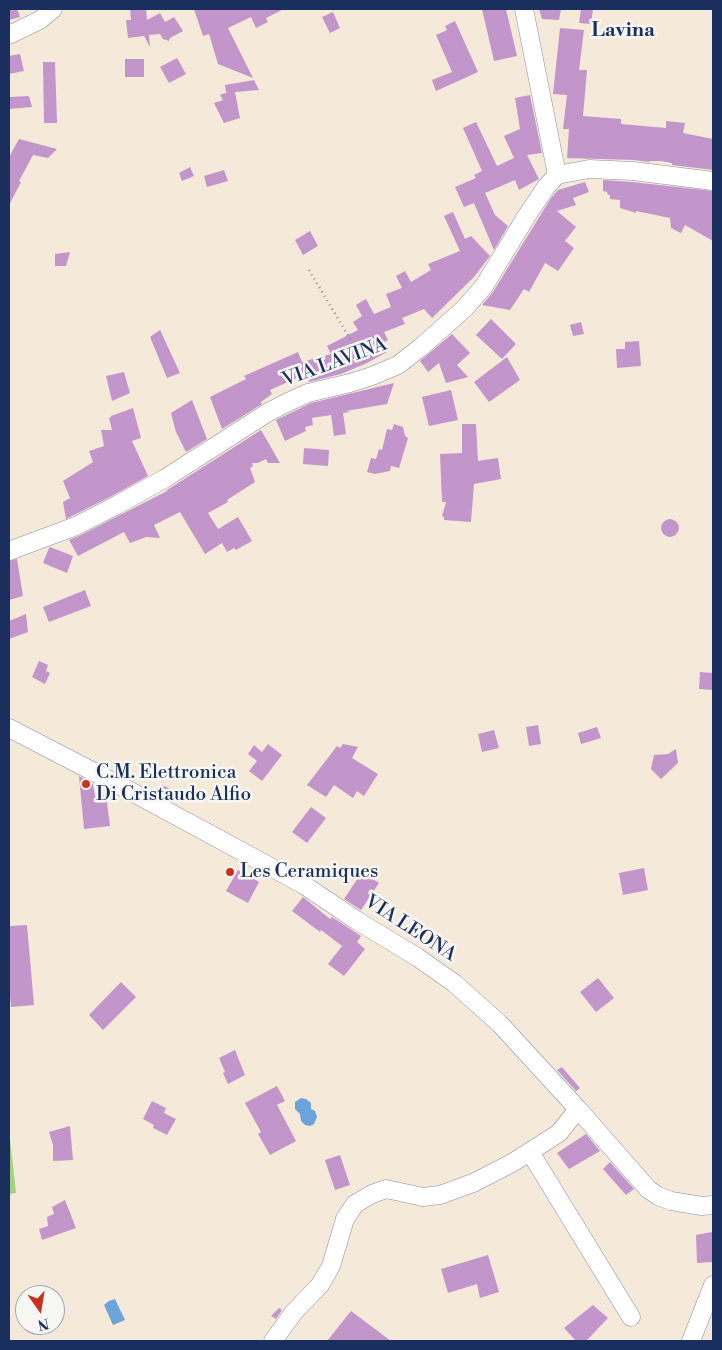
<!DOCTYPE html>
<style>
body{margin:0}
#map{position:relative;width:722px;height:1350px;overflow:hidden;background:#f5e9d9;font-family:"Libre Bodoni",serif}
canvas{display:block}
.frame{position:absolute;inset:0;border:10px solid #1b2f5e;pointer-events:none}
.north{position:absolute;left:15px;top:1285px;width:50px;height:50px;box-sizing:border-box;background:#f6f6f2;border:1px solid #9ea6b7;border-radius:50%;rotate:167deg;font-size:14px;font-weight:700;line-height:20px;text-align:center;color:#1b2f5e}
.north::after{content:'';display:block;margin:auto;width:18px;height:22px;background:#c8321e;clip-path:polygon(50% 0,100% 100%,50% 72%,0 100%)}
</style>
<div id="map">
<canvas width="722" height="1350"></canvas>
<div class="frame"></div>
<div class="north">N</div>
</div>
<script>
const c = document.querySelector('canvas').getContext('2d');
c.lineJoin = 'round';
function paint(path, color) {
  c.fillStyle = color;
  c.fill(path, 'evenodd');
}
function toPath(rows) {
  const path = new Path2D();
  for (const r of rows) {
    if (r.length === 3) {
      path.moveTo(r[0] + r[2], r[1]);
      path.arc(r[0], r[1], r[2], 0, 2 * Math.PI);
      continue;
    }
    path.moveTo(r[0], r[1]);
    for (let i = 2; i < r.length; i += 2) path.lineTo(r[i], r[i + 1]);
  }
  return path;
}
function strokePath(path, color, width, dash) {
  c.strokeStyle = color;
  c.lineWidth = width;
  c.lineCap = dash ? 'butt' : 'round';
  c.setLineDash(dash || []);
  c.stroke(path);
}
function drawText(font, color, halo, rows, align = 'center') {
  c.font = font + ' "Libre Bodoni",serif';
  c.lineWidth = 5;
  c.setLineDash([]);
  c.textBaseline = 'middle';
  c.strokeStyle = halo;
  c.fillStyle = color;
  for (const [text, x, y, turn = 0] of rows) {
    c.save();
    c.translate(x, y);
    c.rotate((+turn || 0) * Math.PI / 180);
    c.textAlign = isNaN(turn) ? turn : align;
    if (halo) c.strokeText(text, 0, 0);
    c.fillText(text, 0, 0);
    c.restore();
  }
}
paint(toPath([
 [9,1130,16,1193,9,1194]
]), '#a2d280');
paint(toPath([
 [301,1098,306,1099,311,1103,311,1109,315,1111,317,1117,314,1124,310,1126,305,1125,301,1121,300,1114,295,1109,295,1102],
 [115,1299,125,1320,113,1325,104,1305,109,1301]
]), '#6ca3da');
paint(toPath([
 [9,9,17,9,20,17,9,20],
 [130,9,146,9,147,20,160,13,165,22,174,17,183,31,170,38,169,41,163,39,160,34,149,35,150,47,144,36,128,38,126,20,131,20],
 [194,9,284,9,266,18,268,22,256,28,251,17,228,28,253,78,218,64,209,34,203,36],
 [482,9,506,9,517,56,494,61],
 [539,9,561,9,559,20,542,19],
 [581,9,593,9,591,24,579,23],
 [333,12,340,28,330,33,322,17],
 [455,21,478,72,436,91,432,80,452,72,436,35,447,30,445,26],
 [560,28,584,30,579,70,587,70,583,116,621,119,621,124,666,128,666,121,685,123,683,133,713,139,713,170,672,165,672,163,661,161,650,161,649,162,634,160,567,158,569,129,563,129,567,95,553,94],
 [20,54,24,71,9,74,9,56],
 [177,58,186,74,169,83,160,67],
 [125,59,144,59,144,77,125,77],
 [43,62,55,62,57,123,44,123],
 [254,80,259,90,235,92,240,118,224,123,214,103,223,100,220,95,228,92,226,92,225,85],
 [530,95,542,153,527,155,539,179,519,190,515,180,485,193,495,215,508,226,494,250,474,203,464,207,455,187,476,178,474,175,482,171,463,128,476,122,497,166,514,158,504,136,520,129,515,98],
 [29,96,32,107,9,109,9,97],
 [19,139,57,149,48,158,33,155,19,181,21,182,9,205,9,157],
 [190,167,194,176,182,181,179,173],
 [224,170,228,181,207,187,204,176],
 [603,180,632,182,713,191,713,241,685,225,681,233,671,228,670,218,636,211,636,213,620,208,620,200,610,199,610,195,608,195,607,192,603,191],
 [585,182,589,192,573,198,576,205,557,211,576,227,565,241,574,248,558,271,545,263,529,292,524,289,510,310,482,305,493,292,551,198,558,190],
 [453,212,465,239,471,236,490,256,474,277,432,318,424,309,402,318,405,324,384,332,388,340,382,343,387,352,367,363,341,374,309,382,306,374,270,390,272,394,261,402,262,404,222,429,210,397,246,379,244,376,298,352,302,362,331,354,327,346,358,330,353,322,362,316,356,305,366,299,374,314,391,307,386,294,402,288,396,276,405,271,411,282,431,270,428,264,460,251,444,216],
 [310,231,318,246,303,255,295,240],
 [70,252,66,266,55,266,55,254],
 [491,319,516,344,502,359,476,335],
 [581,322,584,334,573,336,570,325],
 [160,330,180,373,167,378,150,337],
 [452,334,470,353,457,365,468,377,446,383,439,363,428,372,420,361],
 [639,341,641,366,617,368,616,349,625,349,625,342],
 [507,357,520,380,489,402,474,382],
 [124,372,130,393,112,401,106,376],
 [394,383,387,404,346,411,351,412,343,413,346,434,334,436,331,415,312,418,313,425,305,427,306,431,285,441,276,420,311,403],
 [451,390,458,420,429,426,422,397],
 [192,400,207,439,186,452,176,432,171,413],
 [133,408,141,438,132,441,148,476,112,496,66,519,63,502,70,498,63,481,93,462,89,451,104,446,101,430,112,430,109,418,111,417,111,416],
 [394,424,403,427,405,436,408,438,399,468,391,466,390,471,375,474,367,472,371,458,376,459,379,449,382,450,387,429,392,430],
 [462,424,476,424,478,461,498,458,501,479,474,484,471,522,444,520,444,517,442,516,446,502,442,502,440,454,462,453],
 [261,430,280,463,268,463,266,459,258,463,252,463,253,466,250,468,255,482,227,500,228,502,208,513,218,529,238,517,252,541,236,550,234,548,227,552,222,543,205,554,180,512,154,525,160,538,146,537,130,543,124,532,78,556,69,540,81,535,167,491,167,490],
 [304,448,329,450,328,466,303,464],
 [670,528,9],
 [50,547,73,556,67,573,43,563,49,548],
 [17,559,23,596,9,600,9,561],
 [85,590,91,606,49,622,43,607],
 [26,614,28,632,9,639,9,621],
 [39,661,48,665,46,671,50,673,45,684,32,677],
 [700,672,713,673,713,690,699,689],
 [538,725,541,744,529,746,526,727],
 [597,727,601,738,581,744,578,733],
 [494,730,499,748,482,752,478,734],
 [268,744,282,755,262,781,249,771,257,761,248,754,254,745,262,752],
 [343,744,358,747,352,758,378,774,364,796,357,791,353,798,334,785,326,797,307,785,337,746,340,748],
 [676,749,678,763,661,779,651,769,654,755,668,754],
 [79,776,93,784,95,796,106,795,110,826,84,829],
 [162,785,177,792,172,802,158,794],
 [311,807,326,818,307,843,292,832],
 [644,868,648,890,623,895,619,873],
 [238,870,259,882,248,903,226,891],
 [362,872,379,883,361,910,344,899],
 [303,897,330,919,332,917,361,936,357,942,365,949,344,976,328,964,342,946,321,930,320,932,292,911],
 [27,925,34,1005,11,1007,9,985,9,926],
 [598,978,614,998,596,1012,580,992],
 [121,982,136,997,103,1030,89,1015],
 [235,1050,245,1075,228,1084,223,1073,225,1072,219,1058],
 [562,1067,580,1088,576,1091,557,1070],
 [277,1086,285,1101,277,1105,296,1141,270,1155,258,1134,261,1132,245,1103],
 [152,1101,166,1108,164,1113,176,1119,167,1135,153,1128,154,1125,143,1119],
 [70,1126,73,1160,53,1161,53,1145,49,1132],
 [586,1134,600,1151,569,1169,557,1153],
 [340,1155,350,1185,335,1190,325,1160],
 [610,1162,634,1189,626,1195,603,1169],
 [65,1200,76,1228,42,1240,39,1229,48,1226,47,1217,54,1214,52,1207],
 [712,1232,712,1262,697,1263,696,1235],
 [488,1255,499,1292,480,1298,477,1284,448,1293,441,1269],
 [593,1305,608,1318,586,1341,576,1341,564,1328],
 [279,1308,282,1310,276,1319,271,1316],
 [351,1311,391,1341,327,1341]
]), '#c296ca');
const minor = toPath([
 [524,9,557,175],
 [9,35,40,20,53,9],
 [9,551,76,526,117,505,164,479,267,413,286,403,308,393,350,383,372,376,398,365,421,347,465,308,484,286,526,217,546,187,557,175,589,169,633,171,713,181],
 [9,728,119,785,304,885,356,920,417,957,454,983,500,1024,577,1108,648,1189,658,1196,671,1201,702,1206,713,1205],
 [530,1152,631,1317],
 [273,1341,294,1312,320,1285,331,1266,345,1219,355,1204,372,1194,386,1189,423,1197,440,1195,473,1183,512,1163,559,1133,575,1113,577,1108],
 [691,1341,713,1285]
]);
strokePath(minor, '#888c9c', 19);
strokePath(toPath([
 [309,270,365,364]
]), '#888c9c', 2.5, [1, 4]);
strokePath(minor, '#fff', 18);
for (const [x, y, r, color] of [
 [86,784,5,"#c8321e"],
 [230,872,5,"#c8321e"]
]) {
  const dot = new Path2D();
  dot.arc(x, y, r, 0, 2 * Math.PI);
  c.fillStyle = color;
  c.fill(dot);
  strokePath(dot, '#f6f6f2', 2);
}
drawText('19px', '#1b2f5e', '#f6f6f2', [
 ["VIA LAVINA",335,363,-20],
 ["VIA LEONA",410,929,33]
]);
drawText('19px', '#1b2f5e', '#f6f6f2', [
 ["C.M. Elettronica",96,773],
 ["Di Cristaudo Alfio",96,795],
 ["Les Ceramiques",240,872]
], 'left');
drawText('bold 20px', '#1b2f5e', '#f6f6f2', [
 ["Lavina",623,31]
]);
</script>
